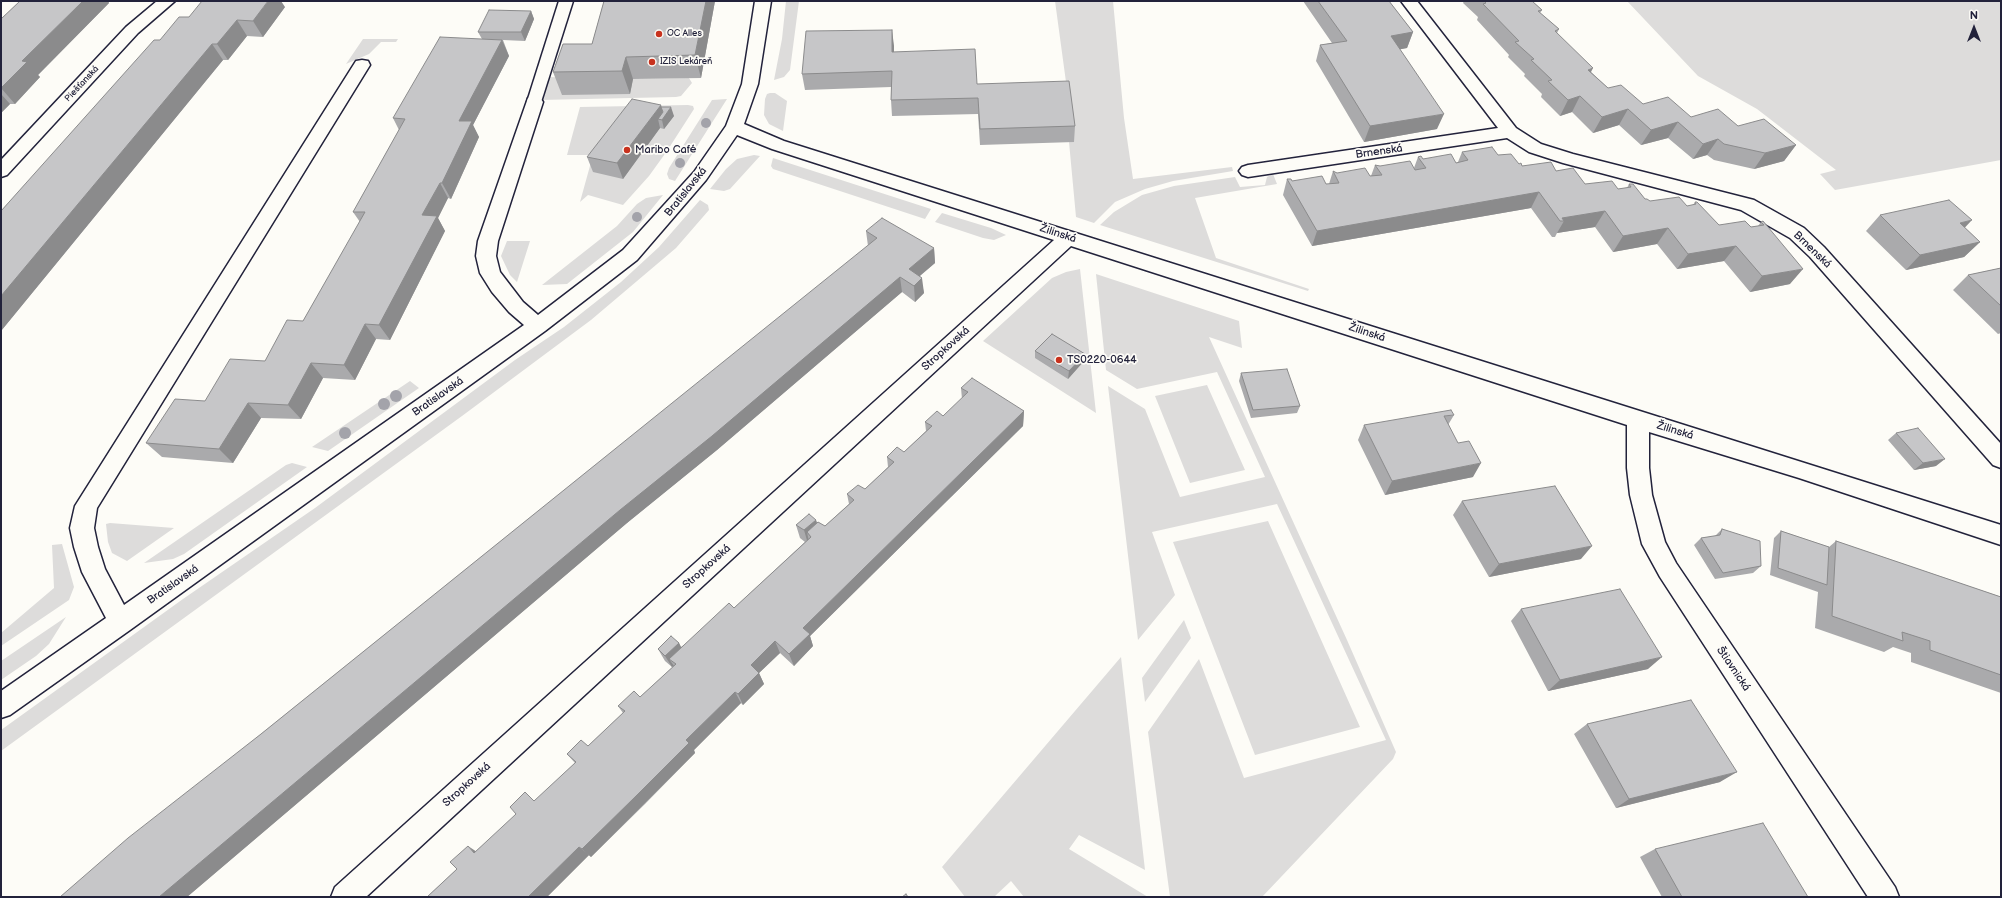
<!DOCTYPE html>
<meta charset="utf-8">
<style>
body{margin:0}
#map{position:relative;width:2002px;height:898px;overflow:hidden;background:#fdfcf7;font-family:"Balsamiq Sans",sans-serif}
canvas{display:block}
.frame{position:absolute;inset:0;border:2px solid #22223b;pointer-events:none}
.north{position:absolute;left:1954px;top:8px;width:40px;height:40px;-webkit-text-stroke:3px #fdfcf7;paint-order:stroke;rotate:0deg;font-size:11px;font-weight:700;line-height:16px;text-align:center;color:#22223b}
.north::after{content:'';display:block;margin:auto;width:14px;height:18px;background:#22223b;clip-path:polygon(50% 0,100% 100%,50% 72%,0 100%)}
</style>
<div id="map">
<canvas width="2002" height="898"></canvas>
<div class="frame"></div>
<div class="north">N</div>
</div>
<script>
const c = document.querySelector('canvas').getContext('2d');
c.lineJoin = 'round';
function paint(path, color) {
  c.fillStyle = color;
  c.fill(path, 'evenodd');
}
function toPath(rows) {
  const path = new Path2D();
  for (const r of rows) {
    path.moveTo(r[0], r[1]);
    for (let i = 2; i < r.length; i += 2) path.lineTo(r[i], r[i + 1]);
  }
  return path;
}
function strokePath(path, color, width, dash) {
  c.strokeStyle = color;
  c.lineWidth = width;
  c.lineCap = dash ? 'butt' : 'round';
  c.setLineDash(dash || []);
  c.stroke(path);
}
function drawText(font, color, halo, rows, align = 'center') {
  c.font = font + ' "Balsamiq Sans",sans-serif';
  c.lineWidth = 3.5;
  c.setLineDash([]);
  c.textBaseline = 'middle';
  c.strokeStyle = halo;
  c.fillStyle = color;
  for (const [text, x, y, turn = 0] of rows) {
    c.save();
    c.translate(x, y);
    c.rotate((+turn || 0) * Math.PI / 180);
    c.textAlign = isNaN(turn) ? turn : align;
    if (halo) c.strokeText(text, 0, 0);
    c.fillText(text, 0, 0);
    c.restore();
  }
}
paint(toPath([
 [786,1,799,1,790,70,784,77,774,80,782,39],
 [1055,1,1113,1,1124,118,1133,179,1232,167,1233,171,1173,181,1145,189,1115,202,1094,223,1076,217,1069,142,1074,141],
 [1627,1,2001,1,2001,160,1835,190,1820,174,1836,170,1757,109,1698,76],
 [363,39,398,39,396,42,381,42,369,54,346,64],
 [547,77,633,79,689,78,692,83,681,96,676,97,540,100],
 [770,93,775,93,787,101,783,131,769,124,764,115,765,99,767,94],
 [727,99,675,181,669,179,667,174,669,168,712,100],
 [688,105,693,106,694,109,667,151,649,176,623,205,588,195,580,202,593,155,567,155,580,107],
 [754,155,760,156,730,189,724,191,710,189,726,169,737,159],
 [773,158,931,209,925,219,773,169,771,166],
 [1273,174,1277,184,1195,198,1216,258,1309,289,1308,291,1100,225,1114,212,1142,195,1174,186,1235,177,1240,187,1265,185,1267,177],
 [663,195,633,232,567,284,542,285,617,226,637,204,646,198],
 [700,200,708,205,709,210,676,248,591,320,462,416,1,751,1,730,183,599,315,508,515,360,564,327,621,282,659,247],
 [942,213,991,228,1006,235,994,240,983,238,935,222],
 [507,241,530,241,517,282,510,275,501,256],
 [1080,269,1096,413,983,341,1052,278,1066,272],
 [1096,274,1239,321,1242,348,1209,337,1347,640,1396,752,1393,759,1262,897,1170,897,1148,732,1199,659,1244,778,1386,740,1277,504,1152,532,1175,595,1138,640,1108,386,1145,409,1180,497,1265,477,1217,372,1137,389,1106,370],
 [410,381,419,388,328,451,312,447],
 [1207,385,1245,470,1190,483,1155,396],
 [292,463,307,467,184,554,173,559,144,563,286,465],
 [1268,521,1360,727,1255,755,1173,542],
 [110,523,174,528,127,561,112,553,108,542,106,524],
 [62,544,74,587,69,600,1,646,1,633,54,588,52,545],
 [66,617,49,644,36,656,1,680,1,661],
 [1184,620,1191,638,1145,702,1142,678],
 [1121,657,1145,870,1079,835,1069,849,1148,897,1024,897,1011,881,994,897,965,897,942,867]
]), '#dddcdb');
const lane = toPath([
 [559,1,573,1,541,102,539,105,529,105,527,102,559,1]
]);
const street = toPath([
 [157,1,175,1,138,33,7,175,1,177,1,160,126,27,157,1],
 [755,1,771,1,758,84,744,124,784,141,2001,525,2001,545,1799,478,1649,432,1649,468,1652,495,1665,542,1676,563,1895,887,1899,897,1868,897,1660,577,1642,544,1630,495,1627,468,1627,425,1071,246,366,897,331,897,335,887,1054,240,772,149,737,135,706,180,637,260,545,331,130,630,10,715,1,718,1,691,106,618,82,572,74,547,70,528,75,506,356,61,362,60,368,61,370,65,97,508,94,528,98,547,105,569,124,605,524,325,509,312,492,292,480,273,476,256,478,241,528,98,534,97,540,98,543,102,498,241,496,256,500,272,523,302,538,315,623,250,694,172,726,126,742,84,755,1],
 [1401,1,1417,1,1516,128,1541,144,1573,154,1754,200,1804,228,1824,247,2001,444,2001,468,1993,465,1810,257,1790,238,1741,210,1563,163,1529,152,1507,138,1248,177,1242,175,1239,171,1242,167,1248,165,1498,128,1401,1]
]);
strokePath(lane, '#22223b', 3);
strokePath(street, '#22223b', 3);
paint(lane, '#fdfcf7');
paint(street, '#fdfcf7');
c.fillStyle = '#a3a3aa';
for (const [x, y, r] of [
 [706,123,5],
 [680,163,5],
 [637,217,5],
 [396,396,6],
 [384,404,6],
 [345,433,6]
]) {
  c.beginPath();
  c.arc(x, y, r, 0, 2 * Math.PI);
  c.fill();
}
paint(toPath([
 [20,1,108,1,109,3,38,75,40,77,15,104,10,104,1,113,1,19],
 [604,1,715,1,701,78,633,79,630,94,562,95,553,72,592,44],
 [1303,1,1389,1,1413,32,1407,48,1400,49,1437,129,1364,142,1316,61,1320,45,1332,43],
 [1464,1,1532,1,1542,10,1540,13,1559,29,1557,33,1591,72,1608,88,1643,104,1691,117,1738,126,1796,145,1784,161,1754,169,1714,160,1707,155,1693,159,1668,138,1641,145,1619,125,1593,133,1572,112,1560,116,1541,97,1542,94,1524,76,1525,74,1508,57,1509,55,1477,20,1478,17,1463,3],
 [285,7,263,37,247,36,228,60,223,60,1,331,1,211,160,40,189,17],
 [531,11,534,19,525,41,503,40,509,56,473,125,479,137,451,199,448,198,438,218,445,231,390,340,376,339,355,380,323,378,301,419,261,418,233,463,162,457,146,443,205,401,265,361,303,321,360,222,353,212,399,130,393,118,482,39,478,32],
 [892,30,894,52,977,84,1075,126,1074,142,980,145,978,114,892,116,891,100,891,87,805,90,802,74],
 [661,105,661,107,674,116,664,129,660,128,623,179,593,172,587,157],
 [1462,152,1498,155,1522,166,1556,171,1585,184,1618,189,1627,188,1629,184,1645,199,1650,201,1687,206,1693,205,1695,202,1719,225,1751,227,1758,226,1761,222,1763,221,1790,284,1750,292,1724,261,1677,269,1657,244,1613,252,1595,227,1557,233,1555,237,1552,237,1531,208,1312,246,1283,195,1287,179,1292,181,1326,184,1329,184,1333,171,1337,173,1371,176,1375,165,1380,166,1414,168,1418,157,1423,159,1456,163,1458,162],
 [1880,215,1964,227,1980,242,1964,257,1906,270,1866,231],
 [866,231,934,248,935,263,920,276,924,293,915,302,902,292,717,450,627,523,187,897,60,897,261,734,868,246],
 [2001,268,2001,333,1998,334,1953,290,1968,275],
 [1035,351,1084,361,1068,379,1035,358],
 [1241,373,1300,406,1297,413,1251,418,1239,381],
 [961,388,1024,411,1023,426,810,636,813,646,794,666,780,653,759,673,764,684,743,705,741,703,694,750,695,753,645,804,591,857,589,855,547,897,427,897,476,851,535,801,575,763,567,754,588,746,623,713,618,706,640,697,674,666,672,667,665,661,658,649,679,643,681,647,734,608,805,542,800,538,796,525,816,520,817,523,825,526,849,504,847,494,865,489,888,467,887,457,904,452,926,431,925,422,943,416,962,399],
 [1454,415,1448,425,1473,477,1385,495,1358,440,1364,425],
 [1896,433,1936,466,1914,470,1888,440],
 [1462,501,1581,559,1489,577,1453,515],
 [1722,529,1761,566,1753,573,1715,579,1694,545,1701,538,1715,536],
 [1781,531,1829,547,1836,541,2001,597,2001,693,1911,662,1911,653,1893,647,1884,652,1815,628,1818,592,1770,575,1774,538],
 [1521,609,1648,669,1548,691,1511,621],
 [1587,724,1720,782,1616,808,1574,734],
 [1655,849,1808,897,1662,897,1640,857]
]), '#aaaaac');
paint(toPath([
 [83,1,108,1,109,3,38,75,40,77,15,104,1,88,22,61],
 [268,1,281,1,285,7,263,37,253,21],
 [706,1,715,1,701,78,695,55],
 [531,11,534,19,525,41,521,32],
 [237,20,247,36,228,60,217,44],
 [892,30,894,46,894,68,892,52],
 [1413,32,1407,48,1386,52,1391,36],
 [502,40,509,56,473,125,479,137,451,199,442,183,459,121],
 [212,44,223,60,1,331,1,296],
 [626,57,633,79,630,94,622,71],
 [1593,68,1585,84,1588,70],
 [1,94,10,104,1,113],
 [1580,96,1572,112,1560,116,1568,100],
 [661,105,664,117,671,107,674,116,664,129,662,120,658,119,660,128,623,179,617,163],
 [1628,109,1619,125,1593,133,1602,117],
 [1444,114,1437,129,1364,142,1370,126],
 [1678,122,1668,138,1641,145,1651,130],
 [1718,139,1707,155,1693,159,1703,144],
 [1796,145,1784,161,1754,169,1765,153],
 [440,183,448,198,438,218,445,231,390,340,379,325,422,215],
 [1539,192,1531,208,1312,246,1317,231],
 [1605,211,1595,227,1557,233,1564,221,1562,218],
 [1972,220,1957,236,1960,223],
 [1668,228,1657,244,1613,252,1623,236],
 [1980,242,1964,257,1906,270,1920,255],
 [1736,246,1724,261,1677,269,1688,254],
 [934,248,935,263,910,284,909,269],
 [1803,269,1790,284,1750,292,1762,276],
 [900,277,902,292,717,450,627,523,187,897,159,897,620,510],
 [922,278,924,293,915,302,914,286],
 [365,324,376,339,355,380,344,365],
 [1085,354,1084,361,1068,379,1069,371],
 [311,363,323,378,301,419,288,405],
 [248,403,261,418,233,463,219,449],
 [1024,411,1023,426,810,636,813,646,794,666,789,654,803,628],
 [1945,459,1936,466,1914,470,1923,463],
 [1481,463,1473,477,1385,495,1392,481],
 [816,520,820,533,811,537,807,532,809,542,808,544,804,530],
 [1592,546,1581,559,1489,577,1499,564],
 [775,641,780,653,759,673,764,684,743,705,738,694,751,665],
 [679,643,685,655,669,659,674,666,672,667,665,656],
 [1662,657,1648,669,1548,691,1560,680],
 [735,692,741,703,694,750,695,753,591,857,582,849,686,740],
 [1737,772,1720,782,1616,808,1629,799],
 [468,846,480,854,474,853],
 [579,847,589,855,547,897,528,897]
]), '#8b8b8c');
const building = toPath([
 [20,1,83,1,22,61,27,62,1,88,1,19,20,1],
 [202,1,268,1,253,21,237,20,217,44,212,44,1,296,1,211,154,40,160,40,179,17,189,17,202,1],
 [604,1,706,1,695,55,626,57,622,71,553,72,563,44,592,44,604,1],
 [1318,1,1389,1,1413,32,1391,36,1444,114,1370,126,1320,45,1347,41,1318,1],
 [1484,1,1532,1,1542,10,1538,11,1559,29,1555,31,1593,68,1588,70,1608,88,1621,85,1643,104,1668,97,1691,117,1718,109,1738,126,1764,119,1796,145,1765,153,1724,144,1718,139,1703,144,1678,122,1651,130,1628,109,1602,117,1580,96,1568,100,1548,81,1552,80,1531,60,1534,59,1515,42,1519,41,1483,4,1486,3,1484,1],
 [489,10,531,11,521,32,478,32,489,10],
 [892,30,892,52,975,49,977,84,1069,81,1075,126,980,129,978,98,891,100,892,71,802,74,806,31,892,30],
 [440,37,502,40,459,121,472,121,442,183,440,183,422,215,437,216,379,325,365,324,344,365,311,363,288,405,248,403,219,449,146,443,175,399,205,401,230,359,265,361,287,320,303,321,365,212,353,212,405,119,393,118,440,37],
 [632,99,661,105,617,163,587,157,632,99],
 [661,107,671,107,662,120,658,119,663,112,661,107],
 [1492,147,1498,155,1511,154,1519,164,1521,163,1522,166,1551,162,1556,171,1573,168,1585,184,1612,181,1618,189,1631,187,1629,184,1633,184,1645,199,1647,199,1650,201,1679,197,1687,206,1696,204,1695,202,1697,202,1719,225,1745,221,1751,227,1764,225,1761,222,1763,221,1803,269,1762,276,1736,246,1688,254,1668,228,1623,236,1605,211,1562,218,1564,221,1560,221,1539,192,1317,231,1287,179,1291,179,1292,181,1322,176,1326,184,1339,183,1333,171,1337,173,1365,168,1370,176,1382,175,1375,165,1380,166,1410,161,1415,170,1426,168,1418,157,1421,156,1423,159,1451,154,1456,163,1468,160,1462,152,1492,147],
 [1949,200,1972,220,1960,223,1980,242,1920,255,1880,215,1949,200],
 [882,218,934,248,909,269,922,278,914,286,900,277,712,436,620,510,159,897,60,897,128,838,261,734,877,238,866,231,882,218],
 [2001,268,2001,306,1968,275,2001,268],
 [1052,334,1085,354,1069,371,1035,351,1052,334],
 [1287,369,1300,406,1253,410,1241,373,1287,369],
 [972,378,1024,411,803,628,810,634,789,654,775,641,751,665,759,673,738,694,735,692,686,740,689,743,637,795,582,849,579,847,528,897,427,897,457,869,450,862,468,846,474,853,516,814,510,807,525,792,534,801,576,762,567,754,581,740,588,746,625,711,618,706,634,691,640,697,676,664,669,659,683,646,729,603,734,608,811,537,807,532,818,522,825,526,854,500,847,494,858,485,865,489,894,462,887,457,897,447,904,452,932,426,925,422,937,411,943,416,968,392,961,388,972,378],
 [1451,410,1454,415,1444,416,1458,443,1469,441,1481,463,1392,481,1364,425,1451,410],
 [1918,428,1945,459,1923,463,1896,433,1918,428],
 [1555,486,1592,546,1499,564,1462,501,1555,486],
 [809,514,816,520,804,530,796,525,809,514],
 [1722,529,1760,541,1761,566,1723,573,1701,538,1720,535,1722,529],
 [1781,531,1829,547,1827,585,1778,568,1781,531],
 [1836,541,2001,597,2001,675,1930,650,1930,641,1902,632,1903,641,1832,616,1836,541],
 [1620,589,1662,657,1560,680,1521,609,1620,589],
 [671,636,679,643,665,656,658,649,671,636],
 [1691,700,1737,772,1629,799,1587,724,1691,700],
 [1763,823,1808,897,1682,897,1655,849,1763,823],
 [906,894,908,897,902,897,906,894]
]);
paint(building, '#c6c6c8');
strokePath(building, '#8b8b8c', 1);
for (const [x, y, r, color] of [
 [659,34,4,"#c8321e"],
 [652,62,4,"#c8321e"],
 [627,150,4,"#c8321e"],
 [1059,360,4,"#c8321e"]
]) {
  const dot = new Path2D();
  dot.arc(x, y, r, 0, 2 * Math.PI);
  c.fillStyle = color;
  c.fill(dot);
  strokePath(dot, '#fdfcf7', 1.5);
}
drawText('9px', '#22223b', '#fdfcf7', [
 ["OC Alles",667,34],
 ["IZIS Lekáreň",660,62]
], 'left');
drawText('9px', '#22223b', '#fdfcf7', [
 ["Piešťanská",82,84,-47]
]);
drawText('11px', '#22223b', '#fdfcf7', [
 ["Maribo Café",635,150],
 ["TS0220-0644",1067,360]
], 'left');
drawText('11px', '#22223b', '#fdfcf7', [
 ["Brnenská",1379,152,-8],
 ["Bratislavská",686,192,-51],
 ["Žilinská",1058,234,18],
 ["Brnenská",1812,250,44],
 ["Žilinská",1367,333,18],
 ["Stropkovská",946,349,-42],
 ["Bratislavská",438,397,-35],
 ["Žilinská",1675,431,17],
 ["Stropkovská",707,567,-42],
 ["Bratislavská",173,585,-35],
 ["Štiavnická",1733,669,56],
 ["Stropkovská",467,785,-42]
]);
</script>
